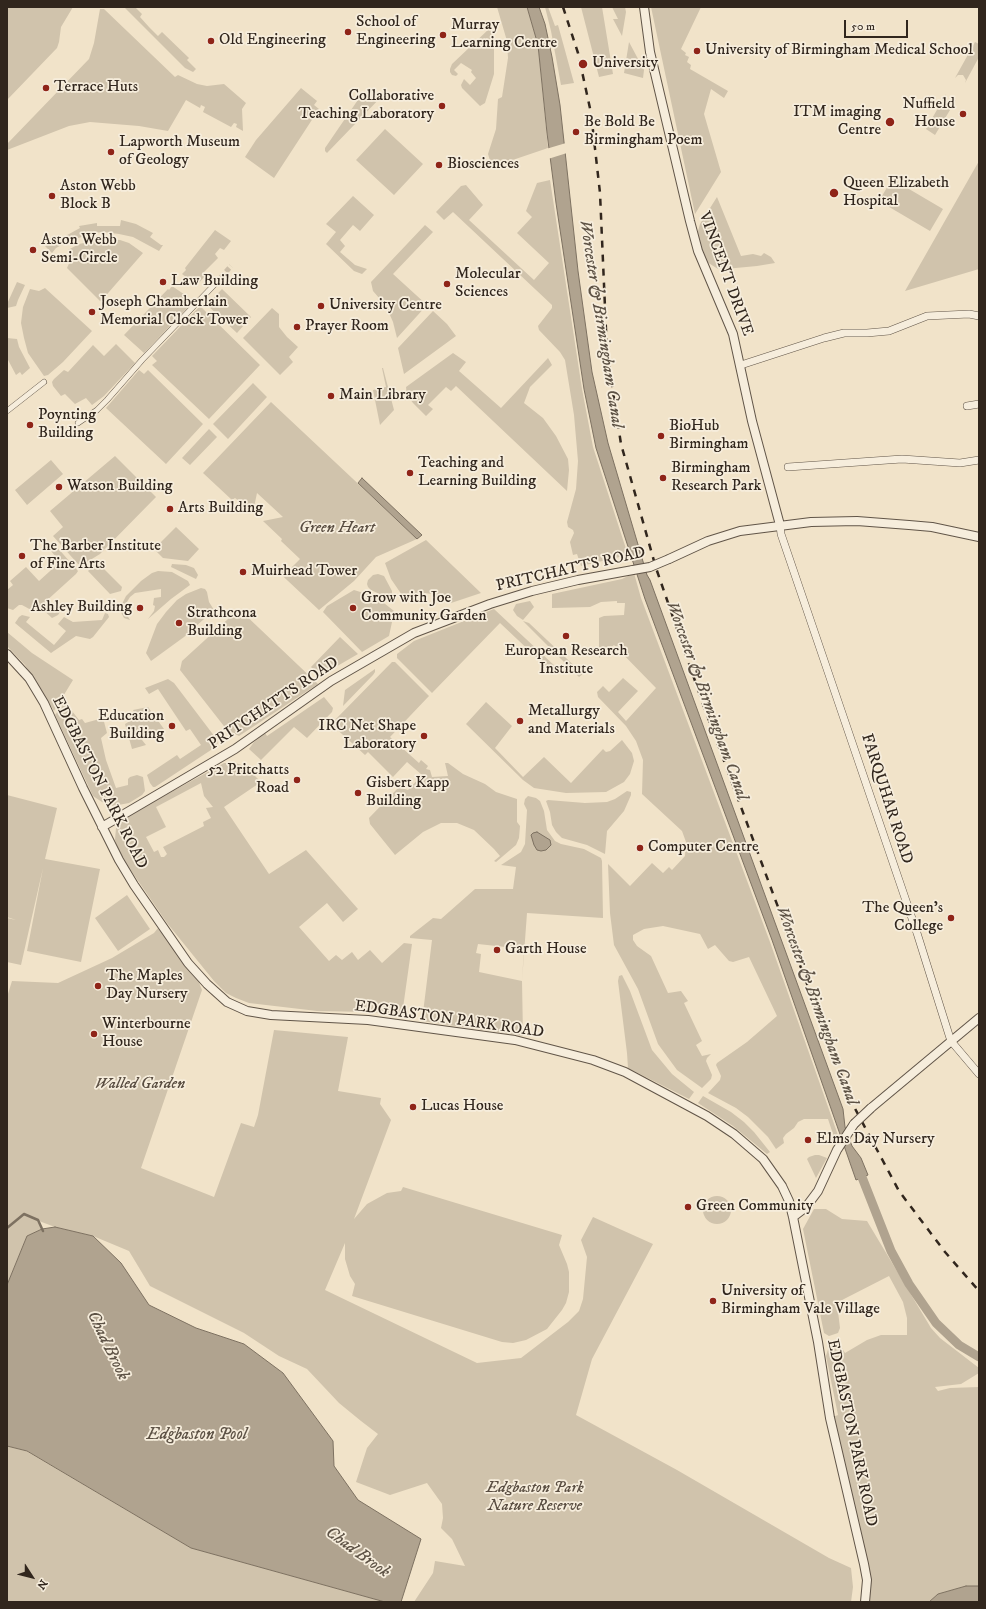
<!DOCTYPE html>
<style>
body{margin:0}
#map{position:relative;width:986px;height:1609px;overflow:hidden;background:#f1e3c9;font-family:"IM FELL DW Pica",serif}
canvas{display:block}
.frame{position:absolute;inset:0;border:8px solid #31261d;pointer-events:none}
.north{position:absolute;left:12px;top:1557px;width:40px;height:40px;-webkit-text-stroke:3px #f6eddc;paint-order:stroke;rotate:126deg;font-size:11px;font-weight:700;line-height:16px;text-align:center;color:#31261d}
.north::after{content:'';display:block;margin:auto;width:14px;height:18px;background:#31261d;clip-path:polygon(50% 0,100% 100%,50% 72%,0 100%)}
.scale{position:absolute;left:844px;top:20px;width:64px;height:18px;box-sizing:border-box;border:2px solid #31261d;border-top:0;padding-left:5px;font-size:12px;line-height:14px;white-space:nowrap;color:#31261d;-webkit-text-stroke:3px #f6eddc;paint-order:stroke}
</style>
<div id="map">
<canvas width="986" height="1609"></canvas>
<div class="frame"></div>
<div class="north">N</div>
<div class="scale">50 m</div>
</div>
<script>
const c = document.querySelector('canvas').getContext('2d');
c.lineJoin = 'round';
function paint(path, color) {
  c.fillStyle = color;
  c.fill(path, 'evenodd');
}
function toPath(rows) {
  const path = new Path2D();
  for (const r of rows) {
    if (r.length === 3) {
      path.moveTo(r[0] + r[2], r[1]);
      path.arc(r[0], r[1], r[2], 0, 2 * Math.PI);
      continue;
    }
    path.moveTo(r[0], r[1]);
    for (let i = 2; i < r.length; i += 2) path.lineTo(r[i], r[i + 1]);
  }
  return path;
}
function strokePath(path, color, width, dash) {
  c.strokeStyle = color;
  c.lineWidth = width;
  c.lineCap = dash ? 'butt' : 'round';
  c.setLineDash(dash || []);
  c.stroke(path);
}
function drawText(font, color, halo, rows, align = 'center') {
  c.font = font + ' "IM FELL DW Pica",serif';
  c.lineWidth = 3.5;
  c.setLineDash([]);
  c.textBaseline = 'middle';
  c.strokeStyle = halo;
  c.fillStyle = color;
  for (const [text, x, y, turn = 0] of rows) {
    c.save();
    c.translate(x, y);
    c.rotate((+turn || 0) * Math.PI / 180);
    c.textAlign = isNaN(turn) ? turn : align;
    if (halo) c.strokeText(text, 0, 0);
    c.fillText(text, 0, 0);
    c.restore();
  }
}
paint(toPath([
 [7,7,73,7,61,27,59,42,57,48,7,100],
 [124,7,135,7,142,14,140,17,149,27,158,36,162,32,189,58,187,60,196,69,193,72,185,68],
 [497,7,527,7,538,45,548,148,492,167,488,154,496,129,498,99,502,97,508,58,507,41],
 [545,7,548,7,555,26,558,25,574,83,561,85,551,31],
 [581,7,602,7,613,74,599,77],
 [612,7,625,7,626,12,622,36,613,19,618,19],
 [651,7,701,7,681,49,686,53,685,55,689,57,687,62,691,65,690,69,728,91,724,98,711,89,704,114,721,172,695,214],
 [100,9,104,9,175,77,178,75,197,84,207,86,224,84,246,103,242,109,243,131,236,127,237,124,234,123,231,127,203,112,205,107,201,105,200,108,186,100,168,131,139,126,90,122,69,126,7,150,7,144,89,59,94,43],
 [490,28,494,42,494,74,485,103,480,106,462,88,461,85,464,79,470,85,476,78,471,72,472,70,461,63,454,70,458,74,456,76,452,75,450,72,450,69,452,64],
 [629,42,644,70,643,78,624,73],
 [975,42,979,44,979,57,965,83,966,80,963,75,958,75,955,78],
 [301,88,317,101,314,105,319,109,274,178,245,157,256,140],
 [364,91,376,102,383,95,327,153,325,151,325,148],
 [946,94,945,98,948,102,953,102,956,100,935,135,926,129],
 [385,129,423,164,394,195,356,160],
 [979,161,979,269,905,291],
 [892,179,943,209,930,231,879,201],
 [550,180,582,389,593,447,628,555,581,566,577,554,573,555,570,542,574,533,573,530,568,527,567,522,576,489,578,461,574,415,565,360,560,352,539,330,538,326,552,308,552,305,453,212,444,220,436,212,461,186,466,185,483,205,469,220,534,280,549,263,517,233,532,217,526,211,537,183],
 [353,196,374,215,360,231,353,225,340,240,345,246,340,252,355,265,367,269,362,274,354,271,326,244,336,232,326,224],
 [717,197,741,256,753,254,761,256,764,253,771,257,775,263,757,266,725,269,718,269,707,262,698,240,698,231,700,224],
 [121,220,136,224,153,233,150,237,161,245,163,245,159,251,133,237,119,234,103,232,94,233,69,241,56,248,52,253,45,246,58,236,60,239,80,228,79,226,97,223,97,226,120,226],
 [425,225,433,232,393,274,427,305,397,338,393,322,386,306,373,291,371,282],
 [215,230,231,241,224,250,220,248,215,254,218,258,204,272,206,275,197,285,182,274,186,270,185,268],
 [103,239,120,240,129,243,143,253,102,300,100,301,67,268,71,259,68,250,79,244],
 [17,282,25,285,18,300,16,306,7,308,7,304],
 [172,286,188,297,193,302,144,353,124,335,168,289,169,290],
 [45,288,92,331,63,362,48,375,44,376,28,353,24,338,21,323,23,307,30,289,39,291],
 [222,289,251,317,237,333,207,305],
 [200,306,260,365,209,419,152,365,157,361,152,356],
 [272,308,279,314,279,327,287,337,298,347,289,357,293,362,280,375,243,338],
 [433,311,447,324,456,336,404,374,398,348],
 [7,338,17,339,19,347,30,368,22,375,20,372,16,375,7,358],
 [116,344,135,363,104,396,92,405,86,398,75,404,65,394,61,396,53,386,52,382,54,379,64,370,68,372,93,345,104,356],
 [453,353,466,362,459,371,501,408,548,358,552,365,530,387,524,403,543,418,556,436,568,459,569,470,567,491,456,386,451,391,446,387,428,405,433,409,426,416,413,403,407,395,406,387],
 [382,368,383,368,394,410,380,425,373,390,386,387],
 [139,370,144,374,148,370,203,424,166,464,106,408],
 [253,383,267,397,228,439,213,424],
 [271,402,417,539,376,557,354,581,319,610,272,566,276,563,286,573,300,559,281,541,282,539,263,521,283,517,257,493,253,512,235,498,232,500,203,473],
 [209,429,217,437,190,465,182,458],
 [115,456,156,497,100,554,82,565,78,564,53,536,63,527,50,511],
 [51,460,63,474,27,505,15,490],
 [176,527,199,549,188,561,163,558,154,549],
 [426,540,481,593,451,603,433,594,424,593,410,599,404,598,391,579,385,563],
 [56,546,78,571,76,574,44,603,48,607,52,603,59,609,60,612,58,615,52,618,40,607,37,610,33,611,22,605,19,605,13,610,7,608,7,590,13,585,10,581,26,567,39,581,60,562,51,551],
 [96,563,99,564,122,587,121,591,110,594,88,571],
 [172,564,186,565,194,568,198,575,196,579,171,567],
 [158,571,172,572,188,581,190,585,171,599,148,619,154,611,155,606,153,605,154,598,161,597,161,589,135,593,130,597,125,605,124,610,130,620,124,618,121,612,121,606,126,596,141,581,152,573],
 [634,573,641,598,770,942,839,1138,836,1143,828,1119,804,1119,798,1122,794,1128,786,1134,783,1138,784,1143,776,1149,768,1137,748,1117,736,1108,708,1093,720,1080,721,1076,716,1065,717,1063,747,1042,777,1016,749,957,733,962,729,961,715,945,708,949,700,934,663,926,644,929,633,935,633,940,637,946,651,956,668,993,681,991,688,1001,684,1003,702,1041,696,1045,702,1056,711,1054,707,1058,706,1061,712,1075,711,1079,702,1088,677,1070,658,1044,638,989,614,945,610,913,608,864,630,886,652,863,663,873,669,867,672,870,685,856,686,842,682,831,642,794,643,760,636,741,626,726,598,697,597,692,603,686,609,692,623,678,638,691,618,712,626,721,656,688,614,645,599,658,599,618,604,616,624,615,625,603,617,603,617,601,601,602,590,607,552,608,552,594,622,579],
 [378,574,384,576,392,591,392,594,388,598,371,590,368,587,367,584,368,580,373,575],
 [201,588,205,589,207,592,209,602,214,610,184,637,151,661,146,653,157,624,166,612,177,600,186,594],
 [354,590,370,595,384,603,394,611,395,615,392,622,389,636,362,652,323,612,327,606],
 [530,601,534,607,523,620,517,616,513,610,516,604],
 [239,609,318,684,239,736,227,730,180,670,182,661],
 [494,609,557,668,553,673,500,623,432,693,397,658,397,654,414,641],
 [105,613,108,614,109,617,93,637,90,639,76,636,51,653,15,623,19,617,22,615,30,617,26,622,54,645,66,631,58,624,64,617,73,622,102,620],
 [523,621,529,623,583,674,579,677],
 [7,632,32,653,73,680,54,711,25,665,7,646],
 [340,637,358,654,320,676,311,667],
 [392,662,395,662,429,696,390,737,419,763,421,760,428,766,426,769,430,770,432,777,448,776,445,763,448,763,463,774,485,784,496,792,517,799,517,822,520,826,519,838,516,845,496,862,494,861,500,856,494,849,474,830,457,823,441,823,423,832,395,855,370,824,369,818,399,787,408,790,422,775,407,762,393,777,368,752,365,755,331,724],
 [375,669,375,672,373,675,343,706,345,690],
 [168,679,174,683,218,741,217,746,155,787,153,787,150,783,147,775,177,755,180,759,201,745,190,729,186,731,158,689,149,694,145,688],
 [324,697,333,708,332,712,307,738,294,727,261,760,249,749,254,742,265,733,267,736],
 [65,702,79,720,82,719,85,723,103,718,107,733,101,738,106,760,116,788,128,785,128,779,130,777,137,775,143,777,145,791,142,795,129,803,113,806,102,802,93,796,55,715],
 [486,702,512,726,495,748,523,777,544,757,571,783,603,749,606,752,610,751,622,740,632,753,634,761,630,774,624,782,606,792,566,793,534,788,523,780,466,724],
 [148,707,164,729,144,735,142,740,146,745,132,749,125,724,133,719,135,714,133,710],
 [224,763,235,763,245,766,261,782,224,807,269,874,306,850,358,909,343,922,327,903,299,927,329,961,336,955,342,960,352,952,358,960,370,950,382,963,404,943,412,944,402,1015,369,1012,317,1011,249,1003,236,998,226,993,214,981,167,923,119,853,115,840,116,828,124,818],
 [201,783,204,796,213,807,206,808,211,818,203,822,204,826,163,847,167,854,164,857,161,857,158,850,154,852,146,837,166,827,156,807],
 [627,791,631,792,631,795,624,811,607,831,605,854,587,845,562,838,556,832,552,825,550,812,546,801,548,800,585,803,607,802,615,799],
 [7,795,57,808,45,859,100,869,81,962,27,951,43,868,21,965,7,962,7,918,16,920,7,917],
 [528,796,536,798,540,801,544,811,547,830,555,841,561,844,584,849,601,858,602,861,603,918,527,913,522,981,523,1036,422,1021,432,940,410,938,410,936,433,918,441,919,475,889,513,889,516,867,501,865,521,852,525,844,527,810,524,804,525,799],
 [478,944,524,949,522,981,479,972,481,954,476,953],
 [127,895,150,929,118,951,95,918],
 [158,928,198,980,202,990,141,1168,214,1197,241,1123,254,1127,258,1115,274,1030,348,1037,338,1091,381,1098,380,1104,391,1120,354,1219,367,1204,387,1193,401,1191,403,1187,562,1235,559,1245,567,1264,569,1272,569,1292,566,1303,562,1310,547,1329,526,1340,513,1343,502,1342,352,1296,355,1284,350,1276,345,1259,345,1243,325,1290,477,1363,521,1358,568,1322,579,1311,583,1299,587,1257,581,1240,593,1217,653,1244,592,1359,576,1415,677,1470,829,1558,851,1568,853,1587,851,1602,414,1602,433,1573,435,1561,465,1566,452,1539,441,1528,443,1518,442,1504,427,1483,390,1495,356,1482,367,1448,378,1434,361,1421,339,1403,307,1369,279,1356,244,1333,150,1286,129,1251,93,1236,55,1227,39,1221,42,1229,27,1236,7,1285,7,997,12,981,58,983,112,958,154,933],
 [622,975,630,991,652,1050,672,1074,694,1092,689,1099,628,1068,627,1053,618,981,619,976],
 [703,1096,731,1112,744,1122,754,1132,770,1152,767,1154,733,1126,698,1103],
 [815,1155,819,1155,827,1158,816,1178,807,1159,809,1157],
 [717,1210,14],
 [814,1209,826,1209,842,1219,867,1221,931,1328,940,1338,979,1368,979,1373,961,1384,935,1387,938,1391,950,1388,979,1387,979,1586,966,1586,938,1594,929,1602,870,1602,866,1597,867,1580,830,1418,838,1415,826,1356,829,1346,833,1344,839,1343,845,1353,867,1340,881,1335,907,1335,907,1318,903,1302,889,1276,844,1299,837,1303,840,1328,838,1333,829,1336,824,1333,803,1229],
 [7,1446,26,1451,191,1548,385,1602,7,1602]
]), '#d0c3ac');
const water = toPath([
 [527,7,539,7,545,24,552,57,560,105,578,271,592,372,608,443,647,575,650,580,843,1109,845,1127,852,1146,861,1158,868,1175,856,1180,772,940,645,599,596,448,584,389,556,203,547,133,538,45,527,7],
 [362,478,422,535,417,539,358,483,362,478],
 [537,832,550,840,551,845,546,850,541,851,537,850,534,845,531,835,533,833,537,832],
 [55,1227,93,1236,121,1263,149,1305,196,1328,244,1344,283,1373,333,1441,334,1466,358,1500,421,1539,401,1602,385,1602,191,1548,27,1451,7,1446,7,1285,27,1236,42,1229,55,1227],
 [966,1586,979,1586,979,1602,929,1602,938,1594,966,1586]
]);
paint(water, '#b0a38f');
strokePath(water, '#7d7161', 1);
paint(toPath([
 [566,143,567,153,548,159,546,149]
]), '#f1e3c9');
strokePath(toPath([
 [7,1228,24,1214,38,1220,43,1231]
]), '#7d7161', 2.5);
strokePath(toPath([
 [858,1167,891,1251,909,1284,936,1323,959,1345,979,1357]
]), '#b0a38f', 9);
strokePath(toPath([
 [216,283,231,266]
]), '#cbbda7', 5, [5, 2.5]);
const pedestrian = toPath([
 [7,411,44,382],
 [78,423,97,410,107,400,142,360,216,283]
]);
const minor = toPath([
 [741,365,824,338,844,333,867,333,889,331,927,316,969,314,979,316],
 [967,406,979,404],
 [788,467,902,459,960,463,979,460],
 [780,525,781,534,917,933,949,1035,951,1041,979,1074]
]);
const tertiary = toPath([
 [644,7,650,52,690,221,698,251,733,334,752,421,780,525],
 [669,559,708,541,740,531,811,522,857,521,909,525,932,527,979,537],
 [7,654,29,678,44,703,83,788,119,860,134,885,188,963,207,984,227,1002,247,1011,271,1015,368,1020,515,1040,593,1060,625,1072,707,1116,734,1134,763,1159,782,1186,789,1201,793,1217,818,1342,830,1418,864,1564,867,1580,865,1602],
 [102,827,235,749,331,681,414,633,490,604,532,591,578,580,633,570],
 [871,1108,979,1018],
 [793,1217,806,1207,818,1191,837,1150,854,1124]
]);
strokePath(pedestrian, '#615548', 6);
strokePath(minor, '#615548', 8);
strokePath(tertiary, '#615548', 10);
strokePath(pedestrian, '#f6eddc', 5);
strokePath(minor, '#f6eddc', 7);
strokePath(tertiary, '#f6eddc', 8);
strokePath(toPath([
 [563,7,578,53,591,113,600,193,607,353,621,444,656,568,703,704,772,891,852,1103,899,1191,945,1252,979,1291]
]), '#31261d', 2.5, [7, 7]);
const tertiaryBridge = toPath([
 [633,570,650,567,669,559],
 [854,1124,871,1108]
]);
strokePath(tertiaryBridge, '#615548', 10, []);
strokePath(tertiaryBridge, '#f6eddc', 8);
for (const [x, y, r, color] of [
 [348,32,4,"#8f2418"],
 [443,35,4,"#8f2418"],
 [211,41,4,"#8f2418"],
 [697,51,4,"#8f2418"],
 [583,64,5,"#8f2418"],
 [46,88,4,"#8f2418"],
 [442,106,4,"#8f2418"],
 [963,114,4,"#8f2418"],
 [890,122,5,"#8f2418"],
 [576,132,4,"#8f2418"],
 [111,152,4,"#8f2418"],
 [439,165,4,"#8f2418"],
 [834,193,5,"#8f2418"],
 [52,196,4,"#8f2418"],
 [33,250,4,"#8f2418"],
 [163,282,4,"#8f2418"],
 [447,284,4,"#8f2418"],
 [321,306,4,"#8f2418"],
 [92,312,4,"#8f2418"],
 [297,327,4,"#8f2418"],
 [331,396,4,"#8f2418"],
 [30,425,4,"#8f2418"],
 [661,436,4,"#8f2418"],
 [410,473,4,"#8f2418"],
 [663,478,4,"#8f2418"],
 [59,487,4,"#8f2418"],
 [170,509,4,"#8f2418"],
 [22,556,4,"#8f2418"],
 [243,572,4,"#8f2418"],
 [140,608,4,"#8f2418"],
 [353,608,4,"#8f2418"],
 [179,623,4,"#8f2418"],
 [566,636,4,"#8f2418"],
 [520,721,4,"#8f2418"],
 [172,726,4,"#8f2418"],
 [424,736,4,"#8f2418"],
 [297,780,4,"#8f2418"],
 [358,793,4,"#8f2418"],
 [640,848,4,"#8f2418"],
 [951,918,4,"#8f2418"],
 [497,950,4,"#8f2418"],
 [98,986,4,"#8f2418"],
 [94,1034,4,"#8f2418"],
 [413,1107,4,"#8f2418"],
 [808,1140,4,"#8f2418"],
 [688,1207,4,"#8f2418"],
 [713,1301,4,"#8f2418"]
]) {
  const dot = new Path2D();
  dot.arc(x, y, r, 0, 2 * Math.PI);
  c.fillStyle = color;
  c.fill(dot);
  strokePath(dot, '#f6eddc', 1.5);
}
drawText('16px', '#31261d', '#f6eddc', [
 ["School of",356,23],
 ["Engineering",356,41],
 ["Murray",451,26],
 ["Learning Centre",451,44],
 ["Old Engineering",219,41],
 ["University of Birmingham Medical School",705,51],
 ["University",592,64],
 ["Terrace Huts",54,88],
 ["Collaborative",434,97,"right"],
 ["Teaching Laboratory",434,115,"right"],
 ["Nuffield",955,105,"right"],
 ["House",955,123,"right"],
 ["ITM imaging",881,113,"right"],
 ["Centre",881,131,"right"],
 ["Be Bold Be",584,123],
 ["Birmingham Poem",584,141],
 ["Lapworth Museum",119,143],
 ["of Geology",119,161],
 ["Biosciences",447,165],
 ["Queen Elizabeth",843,184],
 ["Hospital",843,202],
 ["Aston Webb",60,187],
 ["Block B",60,205],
 ["Aston Webb",41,241],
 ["Semi-Circle",41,259],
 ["Molecular",455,275],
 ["Sciences",455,293],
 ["Law Building",171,282],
 ["Joseph Chamberlain",100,303],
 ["Memorial Clock Tower",100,321],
 ["University Centre",329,306],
 ["Prayer Room",305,327],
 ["Main Library",339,396],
 ["Poynting",38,416],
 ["Building",38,434],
 ["BioHub",669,427],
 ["Birmingham",669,445],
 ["Teaching and",418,464],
 ["Learning Building",418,482],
 ["Birmingham",671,469],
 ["Research Park",671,487],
 ["Watson Building",67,487],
 ["Arts Building",178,509],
 ["The Barber Institute",30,547],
 ["of Fine Arts",30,565],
 ["Muirhead Tower",251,572],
 ["Grow with Joe",361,599],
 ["Community Garden",361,617],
 ["Ashley Building",132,608,"right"],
 ["Strathcona",187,614],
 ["Building",187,632],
 ["European Research",566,652,"center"],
 ["Institute",566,670,"center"],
 ["Metallurgy",528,712],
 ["and Materials",528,730],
 ["Education",164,717,"right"],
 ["Building",164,735,"right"],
 ["IRC Net Shape",416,727,"right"],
 ["Laboratory",416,745,"right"],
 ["52 Pritchatts",289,771,"right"],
 ["Road",289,789,"right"],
 ["Gisbert Kapp",366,784],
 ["Building",366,802],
 ["Computer Centre",648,848],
 ["The Queen's",943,909,"right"],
 ["College",943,927,"right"],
 ["Garth House",505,950],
 ["The Maples",106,977],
 ["Day Nursery",106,995],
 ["Winterbourne",102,1025],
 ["House",102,1043],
 ["Lucas House",421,1107],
 ["Elms Day Nursery",816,1140],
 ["Green Community",696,1207],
 ["University of",721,1292],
 ["Birmingham Vale Village",721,1310]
], 'left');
drawText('16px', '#31261d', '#f6eddc', [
 ["VINCENT DRIVE",725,274,70],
 ["PRITCHATTS ROAD",571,570,-13],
 ["PRITCHATTS ROAD",274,704,-34],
 ["EDGBASTON PARK ROAD",99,783,63],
 ["FARQUHAR ROAD",886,799,72],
 ["EDGBASTON PARK ROAD",449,1020,8],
 ["EDGBASTON PARK ROAD",851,1433,78]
]);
drawText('italic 16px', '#594d41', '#f6eddc', [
 ["Green Heart",337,529],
 ["Walled Garden",140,1085],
 ["Edgbaston Park",535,1489],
 ["Nature Reserve",535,1507]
]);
drawText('italic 17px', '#5d5245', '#f6eddc', [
 ["Worcester & Birmingham Canal",600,324,81],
 ["Worcester & Birmingham Canal",706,701,70],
 ["Worcester & Birmingham Canal",816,1006,70],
 ["Chad Brook",107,1346,64],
 ["Edgbaston Pool",197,1435],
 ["Chad Brook",357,1553,36]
]);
</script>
